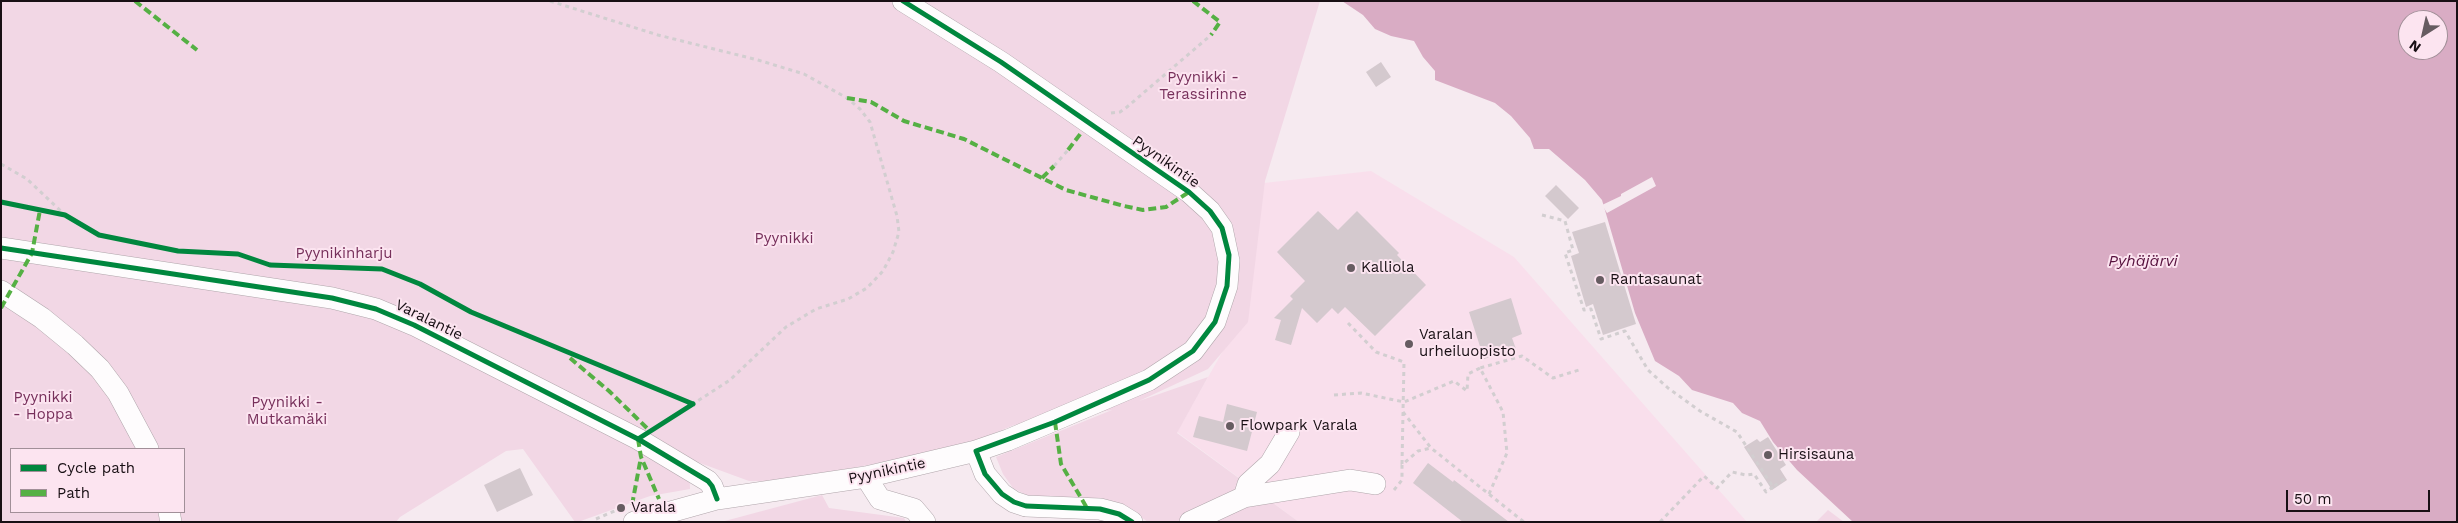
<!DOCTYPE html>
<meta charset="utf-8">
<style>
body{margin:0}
#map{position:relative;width:2458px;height:523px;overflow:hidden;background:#f6eaf0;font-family:"Work Sans",sans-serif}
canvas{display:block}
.frame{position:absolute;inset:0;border:2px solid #180f14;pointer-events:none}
.legend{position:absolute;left:10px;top:448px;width:175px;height:65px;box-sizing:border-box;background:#fce4f0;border:1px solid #a18f98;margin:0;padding:6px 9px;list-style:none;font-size:15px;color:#180f14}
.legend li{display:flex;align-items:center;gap:10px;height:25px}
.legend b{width:25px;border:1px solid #a18f98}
.north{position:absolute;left:2398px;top:10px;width:50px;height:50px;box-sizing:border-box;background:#fce4f0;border:1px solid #a18f98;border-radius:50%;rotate:215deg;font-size:14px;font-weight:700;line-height:20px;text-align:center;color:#180f14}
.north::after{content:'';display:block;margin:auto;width:18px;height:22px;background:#665c61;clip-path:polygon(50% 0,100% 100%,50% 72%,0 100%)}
.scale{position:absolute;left:2286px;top:490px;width:144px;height:22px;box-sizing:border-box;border:2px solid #180f14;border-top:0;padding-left:6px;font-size:15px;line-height:18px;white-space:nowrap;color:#180f14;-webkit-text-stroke:4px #fce4f0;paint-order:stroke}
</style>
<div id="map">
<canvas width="2458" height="523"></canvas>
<div class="frame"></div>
<ul class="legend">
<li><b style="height:6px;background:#00873e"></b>Cycle path</li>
<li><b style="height:6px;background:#55b044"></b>Path</li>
</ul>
<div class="north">N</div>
<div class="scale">50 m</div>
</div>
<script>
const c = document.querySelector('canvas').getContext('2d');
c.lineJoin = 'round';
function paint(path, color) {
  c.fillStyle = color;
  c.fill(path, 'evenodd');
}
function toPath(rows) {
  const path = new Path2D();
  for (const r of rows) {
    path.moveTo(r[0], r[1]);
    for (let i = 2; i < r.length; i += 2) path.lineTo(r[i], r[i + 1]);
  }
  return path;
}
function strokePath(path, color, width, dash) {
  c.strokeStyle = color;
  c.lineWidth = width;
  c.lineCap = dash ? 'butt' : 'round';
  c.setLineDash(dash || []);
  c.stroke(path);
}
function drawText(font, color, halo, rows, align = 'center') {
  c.font = font + ' "Work Sans",sans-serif';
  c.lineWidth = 4;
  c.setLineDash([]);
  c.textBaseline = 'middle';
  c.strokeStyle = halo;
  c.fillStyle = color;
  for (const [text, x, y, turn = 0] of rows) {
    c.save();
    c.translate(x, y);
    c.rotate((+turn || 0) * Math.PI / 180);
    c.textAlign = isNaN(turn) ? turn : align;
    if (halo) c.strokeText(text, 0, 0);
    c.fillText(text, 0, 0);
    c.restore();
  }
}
paint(toPath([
 [1371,171,1514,257,1747,522,1299,522,1177,432,1245,312,1264,183]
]), '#f9dfec');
paint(toPath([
 [1,1,1320,1,1265,181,1248,322,1208,369,1139,401,1208,377,1177,433,1299,522,1148,522,1124,505,1030,497,1013,488,1003,474,996,457,1112,410,1014,425,973,442,934,453,780,481,749,481,689,459,690,489,650,496,578,522,575,522,523,449,506,451,400,517,396,522,1,522],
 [11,449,184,449,184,512,11,512],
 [822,495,829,508,904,518,906,522,721,522],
 [1828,510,1844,522,1816,522]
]), '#f2d7e5');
paint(toPath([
 [1342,1,2457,1,2457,522,1853,522,1797,470,1773,442,1760,421,1742,413,1733,403,1692,390,1679,376,1655,361,1635,313,1602,200,1585,180,1549,149,1534,149,1530,138,1511,116,1495,103,1435,80,1435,71,1423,57,1414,41,1391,36,1375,29,1363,15],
 [2408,20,2438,20,2438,50,2408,50]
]), '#d9acc4');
paint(toPath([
 [1652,177,1656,186,1607,213,1602,205,1621,196,1621,194]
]), '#f6eaf0');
paint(toPath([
 [1381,62,1391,77,1376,87,1366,72],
 [1556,185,1579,208,1568,219,1545,196],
 [1318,211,1338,230,1357,211,1399,253,1397,255,1426,285,1375,336,1345,307,1338,314,1332,308,1317,323,1302,308,1291,345,1275,340,1281,320,1274,318,1293,299,1290,296,1305,281,1277,252],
 [1605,222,1636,324,1603,335,1593,304,1586,307,1571,256,1579,253,1572,232],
 [1511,298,1522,334,1512,338,1516,349,1484,359,1469,312],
 [1227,404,1257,412,1247,451,1193,437,1199,416,1223,422],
 [1768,437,1786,465,1780,469,1787,480,1772,490,1744,447,1757,439,1760,442],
 [1428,463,1453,482,1454,480,1509,522,1463,522,1413,483],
 [520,468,533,495,497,512,484,485]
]), '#d4c9ce');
const minor = toPath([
 [1,248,332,298,376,309,414,325,638,439,708,481,712,486,717,499],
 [1,291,42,318,75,345,100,369,118,393,148,449],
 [976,451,985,474,1002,494,1014,502,1026,506,1100,509,1119,514,1132,522],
 [866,477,880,499,914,509,925,522],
 [1244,497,1248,484,1270,464,1289,432],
 [169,512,171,522],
 [634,522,717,499,866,477,976,451,1008,440,1149,380,1193,351,1215,322,1227,286,1229,261,1222,228,1210,211,1189,192,1001,62,903,1],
 [1190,522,1244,497,1350,480,1375,484]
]);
strokePath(minor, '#b0a6ab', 22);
strokePath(toPath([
 [550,1,658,35,758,60,804,74,847,98,860,109,870,122,897,216,899,232,893,252,883,271,867,288,848,299,816,309,786,327,730,380,693,404],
 [1111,113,1120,112,1127,107,1211,35],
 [1,164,27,179,65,215],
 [1054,166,1068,150],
 [1542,215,1565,221,1573,250,1565,253,1584,310,1591,309,1601,339,1625,331,1648,370,1668,388,1700,411,1737,432,1773,487,1787,477],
 [1348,323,1376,352,1404,362,1403,412,1431,448,1524,522],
 [1334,395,1361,393,1404,402,1454,381,1467,391,1468,374,1480,368],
 [1402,464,1403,413],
 [1394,490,1402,480,1402,465,1418,451,1431,448],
 [1489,494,1507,453,1503,412,1480,368,1522,356,1553,378,1579,370],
 [596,519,619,509],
 [1660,522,1704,476,1717,488,1732,472,1746,475,1754,474,1766,492,1773,487]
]), '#d2ced0', 3, [4, 4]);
strokePath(minor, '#fefcfd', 21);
strokePath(toPath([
 [135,1,197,50],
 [1193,1,1220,22,1211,35],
 [847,98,871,102,904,121,964,139,1066,190,1124,206,1143,210,1166,207,1189,192],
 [1068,150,1081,133],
 [1042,178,1054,166],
 [1,308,32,253,40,210],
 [570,358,609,391,650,431],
 [1055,422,1061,464,1087,508],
 [638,439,641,457,659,499],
 [632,505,641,457]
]), '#55b044', 4, [8, 4]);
strokePath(toPath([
 [903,1,1001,62,1189,192,1210,211,1222,228,1229,255,1227,286,1215,322,1193,351,1149,380,1055,422,976,451,985,474,1002,494,1014,502,1026,506,1100,509,1119,514,1132,522],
 [1,202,65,215,99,235,178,251,238,254,270,265,382,269,420,284,471,312,693,404],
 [1,248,332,298,376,309,414,325,638,439,708,481,712,486,717,499],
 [638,439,693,404]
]), '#00873e', 5);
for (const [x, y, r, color] of [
 [1351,268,5,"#665c61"],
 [1600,280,5,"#665c61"],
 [1409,344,5,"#665c61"],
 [1230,426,5,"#665c61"],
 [1768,455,5,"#665c61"],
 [621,508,5,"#665c61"]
]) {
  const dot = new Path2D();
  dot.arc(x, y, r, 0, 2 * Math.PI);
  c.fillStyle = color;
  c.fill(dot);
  strokePath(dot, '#fce4f0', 2);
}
drawText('15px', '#77305b', '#fce4f0', [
 ["Pyynikki -",1203,78],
 ["Terassirinne",1203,95],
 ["Pyynikki",784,239],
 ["Pyynikinharju",344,254],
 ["Pyynikki",43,398],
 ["- Hoppa",43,415],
 ["Pyynikki -",287,403],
 ["Mutkamäki",287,420]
]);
drawText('15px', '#180f14', '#fce4f0', [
 ["Pyynikintie",1166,162,35],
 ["Varalantie",429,320,26],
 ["Pyynikintie",887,471,-12]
]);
drawText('15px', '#180f14', '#fce4f0', [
 ["Kalliola",1361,268],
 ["Rantasaunat",1610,280],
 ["Varalan",1419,335],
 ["urheiluopisto",1419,352],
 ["Flowpark Varala",1240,426],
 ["Hirsisauna",1778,455],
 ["Varala",631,508]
], 'left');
drawText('italic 16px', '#56103d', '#fce4f0', [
 ["Pyhäjärvi",2143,261]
]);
</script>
